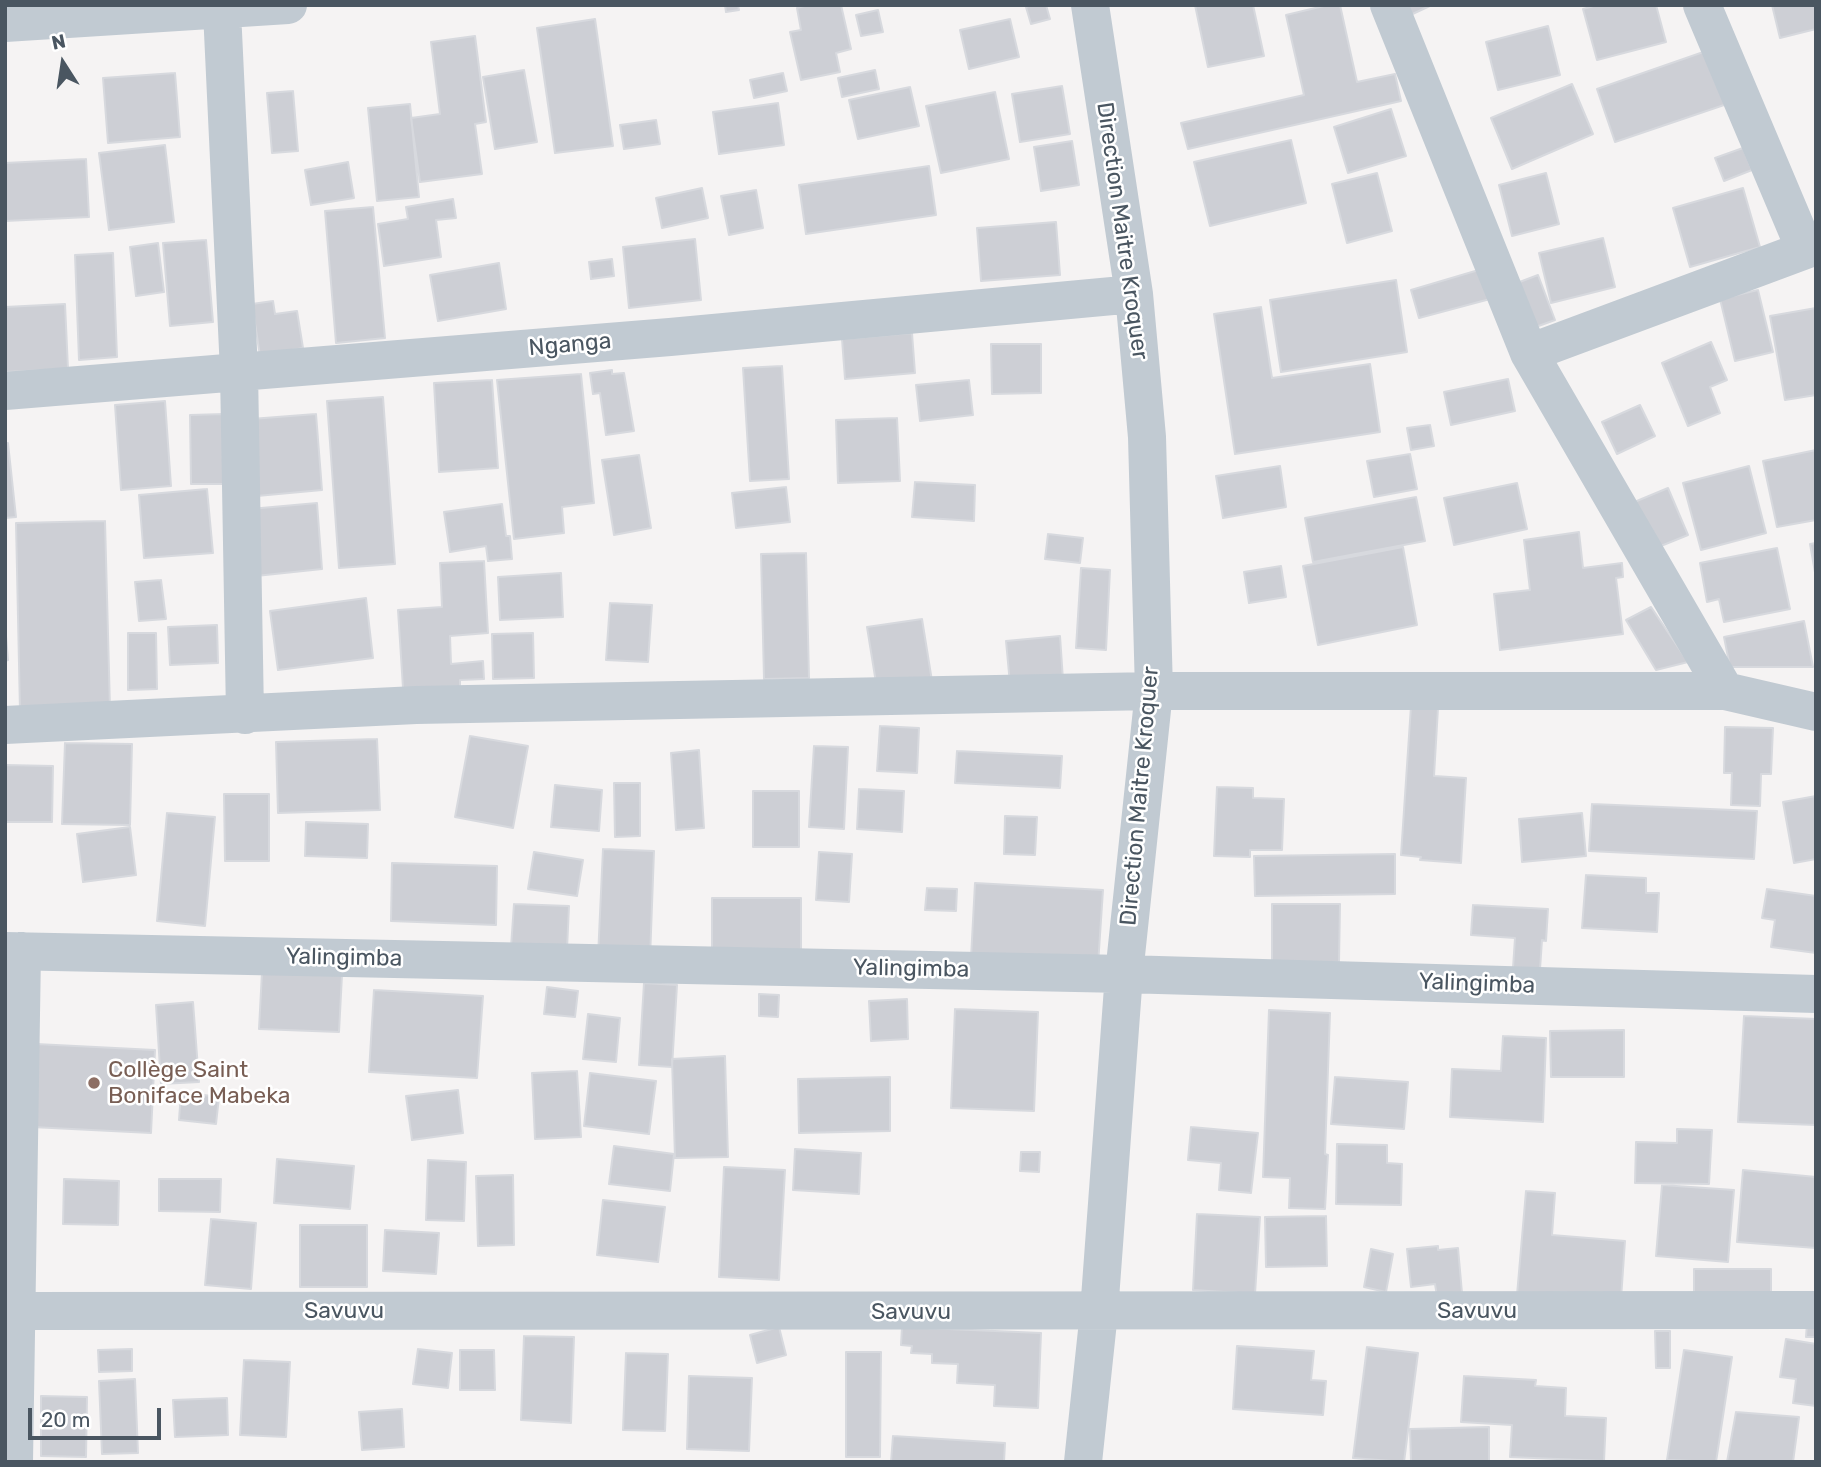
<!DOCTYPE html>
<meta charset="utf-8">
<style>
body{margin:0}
#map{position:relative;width:1821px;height:1467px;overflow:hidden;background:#f5f3f3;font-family:Rubik,sans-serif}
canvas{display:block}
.frame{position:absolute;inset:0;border:7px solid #4a5661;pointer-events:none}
.north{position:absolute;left:28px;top:28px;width:70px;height:70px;-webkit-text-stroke:5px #fff;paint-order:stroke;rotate:348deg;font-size:19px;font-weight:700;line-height:28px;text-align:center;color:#4a5661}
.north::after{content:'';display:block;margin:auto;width:24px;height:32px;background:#4a5661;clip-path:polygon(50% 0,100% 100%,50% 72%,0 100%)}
.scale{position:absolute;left:28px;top:1408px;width:133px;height:32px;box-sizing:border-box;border:4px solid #4a5661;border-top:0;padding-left:9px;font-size:21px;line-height:24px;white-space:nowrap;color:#4a5661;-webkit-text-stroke:5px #fff;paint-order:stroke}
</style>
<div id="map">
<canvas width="1821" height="1467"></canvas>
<div class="frame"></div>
<div class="north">N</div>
<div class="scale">20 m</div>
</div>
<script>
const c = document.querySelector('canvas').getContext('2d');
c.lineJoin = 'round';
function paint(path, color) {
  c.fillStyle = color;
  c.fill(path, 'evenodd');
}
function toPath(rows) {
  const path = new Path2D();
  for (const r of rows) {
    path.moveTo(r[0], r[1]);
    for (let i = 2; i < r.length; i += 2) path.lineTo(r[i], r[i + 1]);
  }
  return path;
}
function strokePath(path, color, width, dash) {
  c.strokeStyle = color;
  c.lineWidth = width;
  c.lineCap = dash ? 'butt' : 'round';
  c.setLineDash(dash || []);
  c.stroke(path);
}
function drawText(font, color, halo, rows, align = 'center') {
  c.font = font + ' Rubik,sans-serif';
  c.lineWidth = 5;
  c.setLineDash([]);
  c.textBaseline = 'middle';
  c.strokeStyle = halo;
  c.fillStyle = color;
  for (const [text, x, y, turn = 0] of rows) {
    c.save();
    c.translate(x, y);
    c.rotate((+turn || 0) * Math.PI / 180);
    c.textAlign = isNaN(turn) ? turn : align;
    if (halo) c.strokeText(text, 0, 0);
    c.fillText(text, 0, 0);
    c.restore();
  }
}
const building = toPath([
 [725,5,738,5,739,10,726,12,725,5],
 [808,5,841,5,851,49,836,53,840,72,801,80,790,32,801,30,797,8,808,5],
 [1031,5,1046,5,1050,19,1031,24,1026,7,1031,5],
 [1195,5,1253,5,1264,56,1208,67,1195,5],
 [1328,5,1340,5,1357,82,1395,74,1401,101,1188,149,1181,123,1304,95,1286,15,1328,5],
 [1400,5,1432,5,1406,17,1400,5],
 [1597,5,1656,5,1666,42,1597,60,1583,9,1597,5],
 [1772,5,1816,5,1816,29,1780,38,1772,5],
 [878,10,883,32,861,36,856,15,878,10],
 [595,19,613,146,555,153,537,28,595,19],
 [1010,19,1019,57,969,69,960,30,1010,19],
 [1548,26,1560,75,1498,90,1486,42,1548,26],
 [475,36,486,122,475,124,482,174,420,182,411,118,440,114,431,42,475,36],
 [1712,49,1730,103,1615,142,1597,89,1712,49],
 [524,70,537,142,495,149,483,77,524,70],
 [875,70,879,89,842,97,838,78,875,70],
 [175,73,180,137,108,143,103,78,175,73],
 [783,73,787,91,754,98,750,80,783,73],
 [1572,84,1593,134,1512,169,1491,118,1572,84],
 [1062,86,1070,134,1020,142,1012,94,1062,86],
 [910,87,919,126,858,139,849,100,910,87],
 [293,91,298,151,272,153,267,93,293,91],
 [995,92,1009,159,941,173,926,106,995,92],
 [778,103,784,145,719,154,713,112,778,103],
 [410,104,419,197,377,201,368,108,410,104],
 [1391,109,1406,156,1348,173,1334,127,1391,109],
 [656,120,660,144,624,149,620,125,656,120],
 [1291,140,1306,203,1210,226,1194,162,1291,140],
 [1072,141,1079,185,1041,191,1034,147,1072,141],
 [165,145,174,222,109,230,99,153,165,145],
 [1743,148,1752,170,1724,181,1715,158,1743,148],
 [86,159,89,217,5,221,5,163,86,159],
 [348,162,354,198,311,205,305,170,348,162],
 [929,166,936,215,806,234,799,185,929,166],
 [1377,173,1392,231,1347,243,1332,184,1377,173],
 [1546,173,1559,224,1512,236,1499,185,1546,173],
 [702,188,708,218,662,228,656,198,702,188],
 [1743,188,1760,247,1690,267,1673,208,1743,188],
 [756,190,763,228,729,235,721,196,756,190],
 [453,199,456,218,436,220,441,257,384,266,378,224,408,219,406,207,453,199],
 [373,207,385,338,336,343,325,211,373,207],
 [1056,222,1060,275,981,281,977,228,1056,222],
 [1603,238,1615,287,1551,303,1539,253,1603,238],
 [695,239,701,300,629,308,623,247,695,239],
 [206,240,213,322,170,326,163,243,206,240],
 [158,243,164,292,136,296,130,247,158,243],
 [113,253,117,357,79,360,75,255,113,253],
 [612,259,614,276,591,279,589,262,612,259],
 [499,263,506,309,438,321,430,275,499,263],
 [1482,269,1490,299,1419,318,1411,290,1482,269],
 [1538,275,1555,320,1533,328,1517,283,1538,275],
 [1396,280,1407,352,1281,372,1270,300,1396,280],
 [1758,290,1773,352,1735,361,1720,299,1758,290],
 [273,301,275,314,297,311,303,348,260,356,252,304,273,301],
 [65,304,68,369,5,372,5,307,65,304],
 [1261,307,1272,378,1370,364,1380,432,1235,454,1214,314,1261,307],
 [1816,308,1816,395,1785,400,1770,316,1816,308],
 [912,333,915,373,845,379,842,339,912,333],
 [1711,342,1727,380,1710,387,1720,413,1688,426,1662,363,1711,342],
 [991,344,1041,344,1041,393,992,394,991,344],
 [782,366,789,479,750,481,743,368,782,366],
 [612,370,612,374,624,373,634,431,606,435,600,393,593,394,590,373,612,370],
 [581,374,594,503,562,507,564,533,514,539,497,380,581,374],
 [1508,379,1515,411,1451,425,1444,392,1508,379],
 [492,380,498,468,439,472,434,383,492,380],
 [969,380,973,415,920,421,916,385,969,380],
 [383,397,395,564,339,568,327,401,383,397],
 [165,401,171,486,121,490,115,405,165,401],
 [1640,405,1655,436,1617,454,1602,422,1640,405],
 [225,414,225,484,191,484,190,415,225,414],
 [316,414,322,490,257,496,251,419,316,414],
 [897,418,900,481,838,483,836,420,897,418],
 [1430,425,1434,446,1411,450,1407,428,1430,425],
 [8,443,16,517,5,518,5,444,8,443],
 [1816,450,1816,520,1777,527,1763,461,1816,450],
 [1410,454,1417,489,1374,497,1367,461,1410,454],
 [639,455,651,528,614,535,602,460,639,455],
 [1280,466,1286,507,1223,518,1216,476,1280,466],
 [1749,466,1766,533,1701,550,1683,483,1749,466],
 [915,482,975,485,974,521,912,517,915,482],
 [1517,483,1527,529,1454,545,1444,498,1517,483],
 [786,487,790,522,736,528,732,493,786,487],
 [1668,488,1688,535,1651,550,1632,503,1668,488],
 [207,489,213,553,144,558,139,495,207,489],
 [1416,497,1425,541,1313,562,1305,518,1416,497],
 [317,503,322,569,256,576,250,509,317,503],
 [502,504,506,536,510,536,512,559,488,561,486,546,450,552,444,512,502,504],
 [105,521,110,709,20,711,16,523,105,521],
 [1579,532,1583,568,1622,563,1623,577,1616,578,1623,634,1500,650,1494,594,1530,590,1524,540,1579,532],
 [1048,534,1083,538,1080,563,1045,559,1048,534],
 [1816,543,1816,578,1810,544,1816,543],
 [1403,547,1417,625,1318,645,1303,566,1403,547],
 [1777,548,1790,609,1724,622,1719,599,1707,602,1700,563,1777,548],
 [806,553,809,678,764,679,761,554,806,553],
 [484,561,488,633,450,636,451,664,483,661,484,679,460,680,460,691,403,688,398,610,442,607,440,563,484,561],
 [1281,566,1286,597,1249,603,1244,572,1281,566],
 [1081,568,1110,570,1106,650,1076,648,1081,568],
 [561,573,563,617,500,620,498,577,561,573],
 [161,580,166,619,139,621,135,582,161,580],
 [366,598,373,658,278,670,270,611,366,598],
 [610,603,652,605,648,662,606,660,610,603],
 [1651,607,1688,662,1656,670,1626,620,1651,607],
 [922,619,932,681,877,689,867,627,922,619],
 [1804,621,1813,667,1730,667,1724,637,1804,621],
 [5,624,8,660,5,661,5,624],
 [217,625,218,663,170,665,168,627,217,625],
 [128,633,156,633,157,689,128,690,128,633],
 [533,633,534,678,493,679,492,634,533,633],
 [1060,636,1063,680,1010,684,1006,641,1060,636],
 [1411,706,1438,708,1434,776,1466,778,1461,863,1420,860,1421,857,1401,855,1411,706],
 [880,726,919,728,917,773,877,771,880,726],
 [1725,727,1773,728,1771,774,1761,774,1760,806,1731,805,1732,773,1724,773,1725,727],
 [470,736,528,746,513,828,455,817,470,736],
 [377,739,380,810,278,813,276,742,377,739],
 [65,743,132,744,130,825,62,824,65,743],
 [814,746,848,747,844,829,809,827,814,746],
 [699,750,704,828,676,830,671,753,699,750],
 [957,751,1062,756,1060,788,955,783,957,751],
 [5,765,53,766,52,822,5,822,5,765],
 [614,783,640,783,640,836,615,837,614,783],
 [555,785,602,790,599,831,551,827,555,785],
 [1217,787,1253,788,1253,798,1284,799,1282,850,1250,850,1250,857,1214,856,1217,787],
 [859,789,904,791,902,832,857,829,859,789],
 [753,791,799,791,799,847,753,847,753,791],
 [224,794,269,794,269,861,225,861,224,794],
 [1816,796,1816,859,1794,863,1783,802,1816,796],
 [1592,804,1757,811,1754,859,1589,851,1592,804],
 [167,813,215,817,205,926,157,921,167,813],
 [1582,813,1586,856,1522,862,1519,819,1582,813],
 [1005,816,1037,817,1035,855,1004,854,1005,816],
 [306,822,368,824,367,858,305,856,306,822],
 [130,827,136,875,83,882,77,834,130,827],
 [603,849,654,851,650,959,598,957,603,849],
 [534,852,583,860,577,896,528,889,534,852],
 [819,852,852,854,849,902,816,900,819,852],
 [1395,854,1395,894,1255,896,1254,856,1395,854],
 [392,863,497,866,496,925,391,921,392,863],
 [1586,875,1646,878,1646,893,1659,893,1657,932,1582,928,1586,875],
 [975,883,1103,890,1098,965,971,958,975,883],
 [927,888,957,889,956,911,925,910,927,888],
 [1767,889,1816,896,1816,953,1771,947,1775,920,1762,918,1767,889],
 [712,898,801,898,801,956,712,957,712,898],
 [514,904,569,906,567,949,511,947,514,904],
 [1272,904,1340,904,1339,962,1272,962,1272,904],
 [1473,905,1548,909,1546,941,1542,940,1539,984,1512,983,1515,938,1471,935,1473,905],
 [262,972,342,975,339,1032,259,1029,262,972],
 [644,983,677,985,672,1067,639,1065,644,983],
 [547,987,578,991,575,1017,544,1014,547,987],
 [374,990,483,996,477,1078,369,1072,374,990],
 [759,994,779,995,778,1017,759,1016,759,994],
 [907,999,908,1039,871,1041,869,1001,907,999],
 [193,1002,199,1082,161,1084,156,1005,193,1002],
 [955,1009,1038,1012,1034,1111,951,1108,955,1009],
 [1269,1010,1330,1013,1325,1154,1328,1155,1325,1209,1289,1208,1290,1178,1263,1177,1269,1010],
 [588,1014,620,1018,616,1062,583,1059,588,1014],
 [1744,1016,1816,1019,1816,1125,1738,1122,1744,1016],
 [1624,1030,1624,1077,1551,1077,1550,1031,1624,1030],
 [1503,1036,1546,1038,1543,1122,1450,1117,1452,1069,1501,1071,1503,1036],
 [36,1044,155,1050,151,1133,32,1127,36,1044],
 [725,1056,728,1157,675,1158,672,1059,725,1056],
 [577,1071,581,1137,535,1139,532,1073,577,1071],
 [590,1073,656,1081,649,1134,584,1126,590,1073],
 [890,1077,890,1131,799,1133,798,1079,890,1077],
 [1335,1077,1408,1082,1404,1129,1331,1124,1335,1077],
 [458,1090,463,1133,412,1140,406,1096,458,1090],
 [181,1092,219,1097,216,1124,179,1120,181,1092],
 [1191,1127,1258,1133,1251,1193,1219,1190,1221,1163,1188,1160,1191,1127],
 [1677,1129,1712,1130,1709,1184,1635,1183,1636,1142,1677,1143,1677,1129],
 [1337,1144,1387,1145,1387,1163,1402,1164,1401,1205,1336,1204,1337,1144],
 [614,1146,674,1154,670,1191,609,1184,614,1146],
 [795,1149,861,1153,859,1194,793,1190,795,1149],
 [1021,1152,1040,1152,1039,1172,1020,1171,1021,1152],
 [277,1159,354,1166,350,1209,274,1203,277,1159],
 [428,1160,466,1162,464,1221,426,1220,428,1160],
 [724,1167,785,1170,779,1280,719,1277,724,1167],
 [1743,1170,1816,1177,1816,1248,1737,1242,1743,1170],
 [513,1175,514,1245,478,1246,476,1176,513,1175],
 [64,1179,119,1181,118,1225,63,1224,64,1179],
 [159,1179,221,1179,220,1212,159,1211,159,1179],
 [1662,1185,1734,1190,1728,1262,1656,1256,1662,1185],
 [1526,1191,1555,1193,1552,1235,1625,1241,1621,1299,1517,1295,1526,1191],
 [603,1200,665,1207,658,1262,597,1255,603,1200],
 [1197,1214,1260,1217,1255,1294,1193,1290,1197,1214],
 [1326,1216,1327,1266,1266,1267,1265,1217,1326,1216],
 [211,1219,256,1223,251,1289,205,1285,211,1219],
 [300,1225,367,1225,367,1287,300,1287,300,1225],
 [385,1230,439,1233,436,1274,383,1271,385,1230],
 [1438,1246,1438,1250,1458,1248,1462,1293,1437,1296,1435,1284,1411,1287,1407,1249,1438,1246],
 [1371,1249,1393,1254,1386,1292,1364,1287,1371,1249],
 [1694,1269,1771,1269,1771,1293,1694,1293,1694,1269],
 [1807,1323,1816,1323,1816,1337,1806,1337,1807,1323],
 [779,1327,786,1355,757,1363,750,1335,779,1327],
 [902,1327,1041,1333,1038,1408,994,1406,995,1385,957,1383,958,1364,932,1363,932,1354,911,1353,912,1346,901,1345,902,1327],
 [1655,1331,1670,1331,1670,1368,1656,1368,1655,1331],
 [524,1336,574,1337,571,1423,521,1420,524,1336],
 [1786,1339,1816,1344,1816,1406,1793,1403,1796,1379,1780,1377,1786,1339],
 [1237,1346,1314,1351,1311,1380,1326,1381,1323,1415,1233,1409,1237,1346],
 [1367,1347,1418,1353,1404,1462,1353,1458,1367,1347],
 [132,1349,132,1371,99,1372,98,1350,132,1349],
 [418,1349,452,1353,448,1388,413,1384,418,1349],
 [460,1350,494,1350,495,1390,460,1390,460,1350],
 [1684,1350,1732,1357,1716,1462,1667,1460,1684,1350],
 [846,1352,881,1352,880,1457,846,1457,846,1352],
 [626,1353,668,1354,665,1431,623,1430,626,1353],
 [244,1360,290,1362,286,1437,240,1435,244,1360],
 [689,1376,752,1378,749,1451,687,1449,689,1376],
 [1464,1376,1536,1380,1535,1386,1566,1388,1565,1416,1606,1418,1604,1461,1510,1457,1512,1425,1461,1422,1464,1376],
 [135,1379,138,1453,102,1454,99,1381,135,1379],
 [41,1396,87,1397,86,1457,41,1456,41,1396],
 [227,1398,228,1435,175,1437,173,1400,227,1398],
 [402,1409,404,1447,362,1450,359,1412,402,1409],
 [1736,1412,1799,1417,1793,1462,1727,1462,1736,1412],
 [1489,1427,1489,1462,1411,1462,1410,1429,1489,1427],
 [893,1436,1005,1443,1004,1462,891,1462,893,1436]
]);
paint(building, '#cdcfd5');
strokePath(building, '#d7d9de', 2);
strokePath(toPath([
 [1389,5,1529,353,1725,691],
 [1702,5,1805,249],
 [222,11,239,371,245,715],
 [5,23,288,5],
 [1529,353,1816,246],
 [5,391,670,337,1134,294],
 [5,725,416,705,1154,691,1725,691,1816,712],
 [5,951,1124,974,1816,994],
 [5,1311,1816,1310],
 [14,1462,22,951],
 [1083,1462,1099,1312,1124,974,1154,691,1147,437,1134,294,1090,5]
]), '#c1cad2', 38);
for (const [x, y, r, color] of [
 [94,1083,7,"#8d6e63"]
]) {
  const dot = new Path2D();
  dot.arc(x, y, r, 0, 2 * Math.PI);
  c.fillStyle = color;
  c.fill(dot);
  strokePath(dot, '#fff', 2.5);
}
drawText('23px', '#4a5661', '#fff', [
 ["Direction Maitre Kroquer",1122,231,82],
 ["Nganga",570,345,-5],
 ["Direction Maitre Kroquer",1140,796,-85],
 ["Yalingimba",344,958,1],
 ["Yalingimba",911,969,1],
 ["Yalingimba",1477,984,2],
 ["Savuvu",344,1311],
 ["Savuvu",1477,1311],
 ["Savuvu",911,1312]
]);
drawText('23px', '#785e54', '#fff', [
 ["Collège Saint",108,1070],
 ["Boniface Mabeka",108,1096]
], 'left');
</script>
